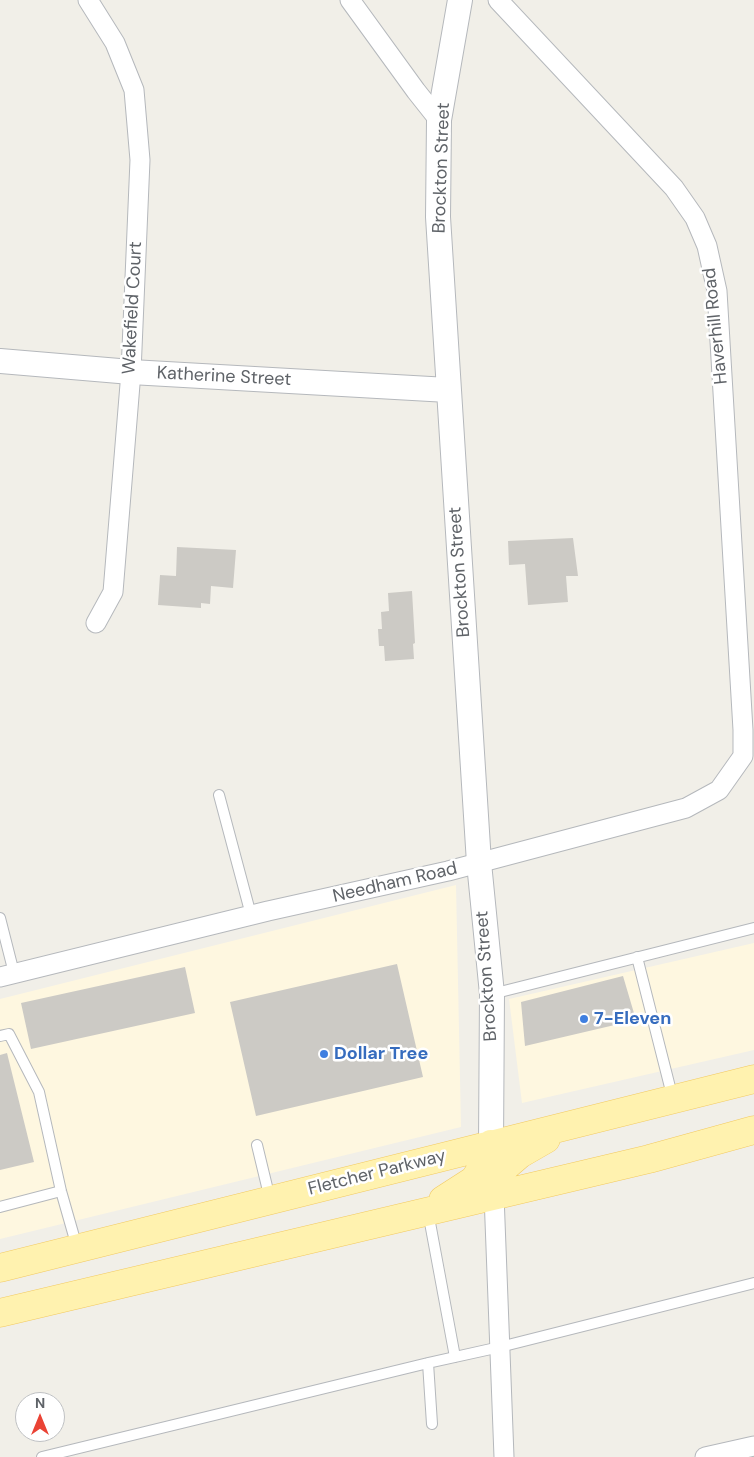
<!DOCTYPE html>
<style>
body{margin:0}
#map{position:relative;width:754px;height:1457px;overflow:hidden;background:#f1efe8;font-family:"DM Sans",sans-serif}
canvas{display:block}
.north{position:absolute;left:15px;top:1392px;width:50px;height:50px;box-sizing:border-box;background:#fff;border:1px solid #bfc1c3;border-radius:50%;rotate:0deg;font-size:14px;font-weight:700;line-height:20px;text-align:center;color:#5f6368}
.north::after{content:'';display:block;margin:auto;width:18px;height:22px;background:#ea4335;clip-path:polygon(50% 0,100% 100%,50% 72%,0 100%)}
</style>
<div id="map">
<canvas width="754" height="1457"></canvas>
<div class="north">N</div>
</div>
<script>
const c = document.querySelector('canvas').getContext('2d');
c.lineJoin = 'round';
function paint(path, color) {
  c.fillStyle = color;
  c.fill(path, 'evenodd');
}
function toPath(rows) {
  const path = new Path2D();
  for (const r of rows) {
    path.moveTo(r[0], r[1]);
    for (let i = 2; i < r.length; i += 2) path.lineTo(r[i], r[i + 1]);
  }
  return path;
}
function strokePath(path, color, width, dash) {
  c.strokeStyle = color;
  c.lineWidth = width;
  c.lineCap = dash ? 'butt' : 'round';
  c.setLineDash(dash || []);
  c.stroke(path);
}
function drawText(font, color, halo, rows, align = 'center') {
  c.font = font + ' "DM Sans",sans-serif';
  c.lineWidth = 5;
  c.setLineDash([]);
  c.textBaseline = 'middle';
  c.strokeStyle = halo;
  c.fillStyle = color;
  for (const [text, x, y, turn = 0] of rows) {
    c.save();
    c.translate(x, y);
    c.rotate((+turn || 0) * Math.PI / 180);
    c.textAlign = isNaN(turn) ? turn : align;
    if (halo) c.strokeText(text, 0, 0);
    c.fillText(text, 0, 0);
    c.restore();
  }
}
paint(toPath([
 [456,885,461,1127,0,1239,0,999],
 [754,943,754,1050,522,1103,509,999]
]), '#fef7e0');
paint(toPath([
 [573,538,578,576,566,576,568,602,528,605,525,564,509,565,508,541],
 [177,547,236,550,233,588,211,586,210,604,201,603,201,608,158,605,160,575,176,576],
 [412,591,415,643,413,644,414,659,385,661,384,646,379,646,378,629,382,629,381,612,389,611,388,593],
 [397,964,423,1077,256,1116,230,1002],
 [185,967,195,1013,31,1049,21,1003],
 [623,976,636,1020,525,1046,521,1002],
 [7,1053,34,1162,0,1170,0,1055]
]), '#cccac5');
const service = toPath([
 [219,795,251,915],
 [0,918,14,973],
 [637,957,673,1099],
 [492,994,754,928],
 [0,1036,9,1034,39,1092,61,1191,77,1247],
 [257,1145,270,1199],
 [0,1207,61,1191],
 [428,1212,455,1357],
 [428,1363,432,1424],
 [42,1457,428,1363,500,1347,754,1283]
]);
const minor = toPath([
 [88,0,115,43,134,90,140,160,131,372,113,592,96,623],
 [350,0,416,91,439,120],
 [0,977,268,911,448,871,686,808,719,790,743,756,743,730,717,291,707,246,695,218,674,188,498,0],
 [494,1195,504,1457],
 [705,1457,754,1446]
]);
const tertiary = toPath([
 [460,0,439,120,438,217,479,863,492,994,491,1144],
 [0,361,131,372,448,390]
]);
const primary = toPath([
 [494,1195,498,1173,520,1154,546,1139],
 [443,1200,474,1180,483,1166,491,1144],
 [0,1268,754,1079],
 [0,1313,649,1159,754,1130]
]);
strokePath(service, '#b5b8bc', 12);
strokePath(minor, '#b5b8bc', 21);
strokePath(tertiary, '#b5b8bc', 26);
strokePath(primary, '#f2c960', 29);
strokePath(service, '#fff', 10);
strokePath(minor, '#fff', 19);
strokePath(tertiary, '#fff', 24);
strokePath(primary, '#fff2af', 28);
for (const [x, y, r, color] of [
 [584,1019,5,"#3f7fe0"],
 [324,1054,5,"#3f7fe0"]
]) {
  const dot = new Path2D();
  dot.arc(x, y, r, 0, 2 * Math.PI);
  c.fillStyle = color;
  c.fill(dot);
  strokePath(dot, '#fff', 2);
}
drawText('18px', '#5f6368', '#fff', [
 ["Brockton Street",442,168,-88],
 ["Wakefield Court",133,308,-87],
 ["Haverhill Road",716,326,-96],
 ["Katherine Street",224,377,3],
 ["Brockton Street",460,572,-94],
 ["Needham Road",395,883,-13],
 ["Brockton Street",487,976,-94],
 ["Fletcher Parkway",377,1173,-14]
]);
drawText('bold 18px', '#366cbe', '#fff', [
 ["7-Eleven",594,1019],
 ["Dollar Tree",334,1054]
], 'left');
</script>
